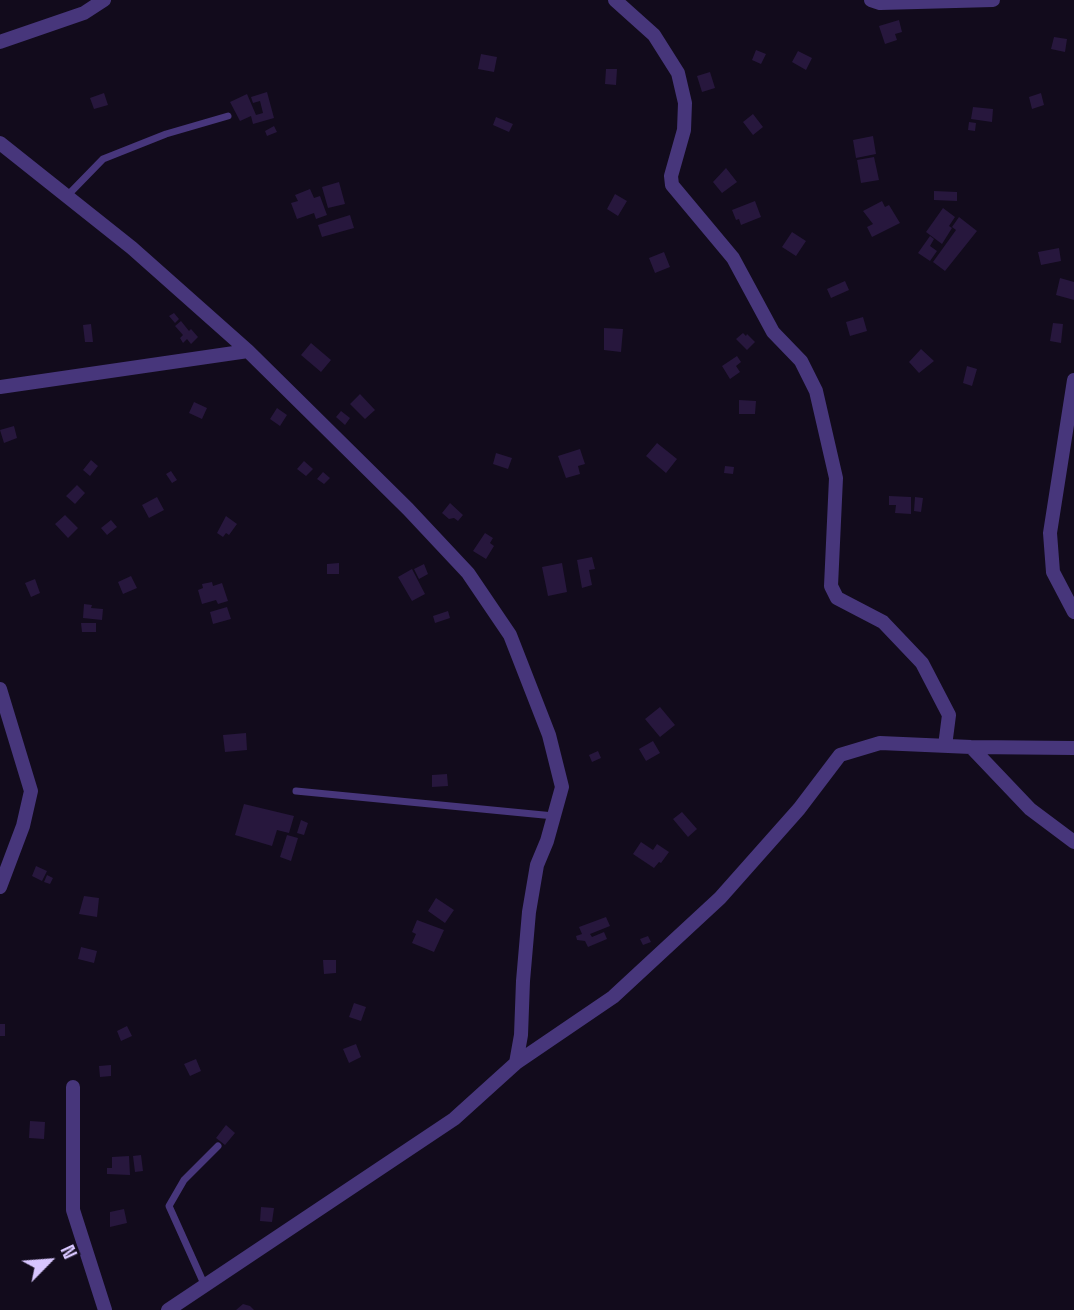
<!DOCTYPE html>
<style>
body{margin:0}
#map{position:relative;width:1074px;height:1310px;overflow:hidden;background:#120b1c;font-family:"Space Grotesk",sans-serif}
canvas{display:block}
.north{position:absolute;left:14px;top:1226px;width:70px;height:70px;-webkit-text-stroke:5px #120b1c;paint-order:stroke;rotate:65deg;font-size:19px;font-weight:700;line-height:28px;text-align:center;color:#d8c6ff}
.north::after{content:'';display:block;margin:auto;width:24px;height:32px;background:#d8c6ff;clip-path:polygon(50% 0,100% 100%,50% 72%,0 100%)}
</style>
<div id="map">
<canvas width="1074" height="1310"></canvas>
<div class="north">N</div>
</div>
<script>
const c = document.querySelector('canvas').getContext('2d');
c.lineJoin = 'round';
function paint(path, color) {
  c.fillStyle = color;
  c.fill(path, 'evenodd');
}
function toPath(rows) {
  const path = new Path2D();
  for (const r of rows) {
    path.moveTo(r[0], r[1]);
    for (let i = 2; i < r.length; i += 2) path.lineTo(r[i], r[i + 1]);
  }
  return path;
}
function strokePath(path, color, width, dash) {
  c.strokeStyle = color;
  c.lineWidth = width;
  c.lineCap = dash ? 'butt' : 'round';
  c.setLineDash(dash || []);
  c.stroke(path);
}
paint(toPath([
 [899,20,902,32,895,34,897,40,885,44,879,26],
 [1054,37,1067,39,1065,52,1051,49],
 [756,50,766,54,761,64,752,60],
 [798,51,812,58,806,70,792,62],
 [481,54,497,57,494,72,478,69],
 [606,69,617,69,616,85,605,84],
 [710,72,715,88,702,92,697,76],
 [267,92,274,118,253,124,251,116,240,121,230,102,247,94,256,115,263,113,260,101,253,103,251,97],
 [104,93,108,105,94,109,90,98],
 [1041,93,1044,105,1032,109,1029,97],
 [973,107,993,109,992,122,971,119],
 [753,114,763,127,753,135,743,122],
 [496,117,513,124,509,132,493,125],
 [969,122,976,123,975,131,968,130],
 [274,126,277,132,267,136,265,131],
 [873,136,876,154,856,158,853,140],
 [874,157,879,180,861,183,857,160],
 [726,168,737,182,722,193,713,182],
 [339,182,345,204,328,208,322,187],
 [310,189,314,198,320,196,327,215,316,219,314,213,297,219,291,203,298,201,295,195],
 [934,191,957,192,957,201,934,200],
 [615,194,627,201,618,216,607,209],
 [755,201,761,217,741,225,739,219,736,220,732,210],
 [882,201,885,207,889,205,900,223,872,237,867,227,873,224,863,211],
 [943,208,955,217,949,226,952,228,942,244,926,232],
 [350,215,354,228,322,237,318,225],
 [959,217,977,231,945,271,933,262,956,230,952,227],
 [792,232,806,241,796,256,782,247],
 [930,236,934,239,930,246,937,251,930,261,918,253],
 [1059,248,1061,261,1041,265,1038,252],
 [664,252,670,267,655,273,649,258],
 [1060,278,1074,282,1074,300,1056,295],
 [845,281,849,290,831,298,827,289],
 [174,313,179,319,175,323,169,316],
 [863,317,867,331,850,336,846,322],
 [181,321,189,331,191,329,198,337,191,344,187,339,183,343,180,338,183,335,175,326],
 [1053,323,1063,324,1061,343,1050,341],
 [91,324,93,342,85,342,83,325],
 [604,328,623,329,621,352,604,350],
 [743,333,746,336,747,334,755,342,747,350,736,339],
 [311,343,331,360,321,372,301,355],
 [921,349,934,361,919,373,909,362],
 [737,356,741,362,736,366,740,372,730,379,722,366],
 [967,366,977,369,972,386,963,383],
 [360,394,375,410,365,419,350,404],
 [739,400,756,401,755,414,739,414],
 [194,402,207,408,202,419,189,413],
 [277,408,287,415,280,426,270,419],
 [341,411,350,418,345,425,336,417],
 [14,426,17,438,4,443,0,430],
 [657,443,677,459,666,473,646,456],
 [580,449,585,464,578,466,580,474,566,478,558,456],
 [496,453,512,458,508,469,493,464],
 [91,460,98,466,90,476,83,470],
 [304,461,313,469,306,476,297,469],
 [725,466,734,467,733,474,724,473],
 [171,471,177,480,172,483,166,474],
 [323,472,330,478,324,484,317,479],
 [77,485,85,493,75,504,66,496],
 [889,496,911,497,911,514,895,513,896,505,889,505],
 [157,497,164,510,149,518,142,505],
 [915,497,923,498,921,512,914,511],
 [450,503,463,515,458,521,454,518,449,519,442,513],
 [65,515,78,528,68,538,55,524],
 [226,516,237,524,229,535,226,533,223,537,217,533],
 [111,520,117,527,107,535,101,528],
 [485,533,493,538,490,543,494,546,486,559,473,551],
 [592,557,595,569,589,570,592,585,582,588,577,560],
 [339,563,339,574,327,574,327,564],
 [562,563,567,592,548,596,542,567],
 [424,564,428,574,419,579,414,569],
 [412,569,425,594,412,601,398,577],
 [131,576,137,588,123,594,118,582],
 [35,579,40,593,31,597,25,583],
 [212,582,213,586,222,583,228,601,218,604,216,600,202,604,198,590,203,588,202,584],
 [84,604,92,605,91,608,103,609,102,620,83,618],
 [227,607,231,619,213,624,210,612],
 [448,611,450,618,435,623,433,616],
 [81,623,96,623,96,632,82,632],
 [660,707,675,725,660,737,645,719],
 [246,733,247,750,225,752,223,735],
 [653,741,660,753,646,761,639,749],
 [598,751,601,758,592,762,589,755],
 [447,774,448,786,432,787,432,775],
 [244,804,294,816,289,833,277,830,272,846,235,835],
 [682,812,697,829,688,837,673,819],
 [301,820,308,823,304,835,297,833],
 [287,835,298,838,291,861,280,857],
 [641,842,653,850,657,844,669,852,661,863,659,862,654,868,633,854],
 [36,866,47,871,42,881,32,876],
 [47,875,53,878,50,884,44,882],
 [84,896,99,898,97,917,79,914],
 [436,898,454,910,445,923,428,911],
 [606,917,610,926,590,934,592,937,604,932,607,939,588,947,585,941,577,940,576,936,582,934,579,927],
 [417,920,444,930,434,952,412,943,416,934,412,932],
 [648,936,651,942,643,945,640,939],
 [81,947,97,951,94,963,78,959],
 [323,960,336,960,336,973,324,974],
 [354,1003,366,1007,361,1021,349,1017],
 [0,1024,5,1024,5,1036,0,1036],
 [127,1026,132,1036,121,1041,117,1031],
 [356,1044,361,1057,349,1063,343,1049],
 [196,1059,201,1071,190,1076,184,1064],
 [111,1065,111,1076,100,1077,99,1066],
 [30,1121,45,1122,44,1139,29,1138],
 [226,1125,235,1133,225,1145,216,1138],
 [141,1155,143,1171,135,1172,133,1156],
 [129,1156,130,1175,107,1174,107,1168,112,1168,112,1157],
 [261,1207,274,1208,272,1222,260,1221],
 [124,1209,127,1223,110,1227,110,1212],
 [243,1304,250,1306,254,1310,236,1310]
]), '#27173d');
strokePath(toPath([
 [67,196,103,159,166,134,228,116],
 [296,791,554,816],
 [205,1286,169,1206,184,1180,218,1146]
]), '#47367b', 7);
strokePath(toPath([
 [615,0,654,35,678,73,685,103,684,130,671,176,672,185,733,258,773,332,801,361,816,391,836,478,831,586,837,598,883,622,922,663,949,715,945,746],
 [871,0,880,3,993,0],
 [0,42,84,13,104,0],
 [0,143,132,248,248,351,408,509,468,573,510,635,549,735,562,787,547,841,537,865,529,912,523,981,521,1035,516,1063,454,1119,168,1310],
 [1074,380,1050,533,1053,572,1074,612],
 [0,387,248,351],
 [0,689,31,791,23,826,0,887],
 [971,747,1030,809,1074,842],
 [516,1063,613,997,720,898,799,809,840,755,880,743,971,747,1074,748],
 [73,1087,73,1210,105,1310]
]), '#47367b', 14);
</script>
